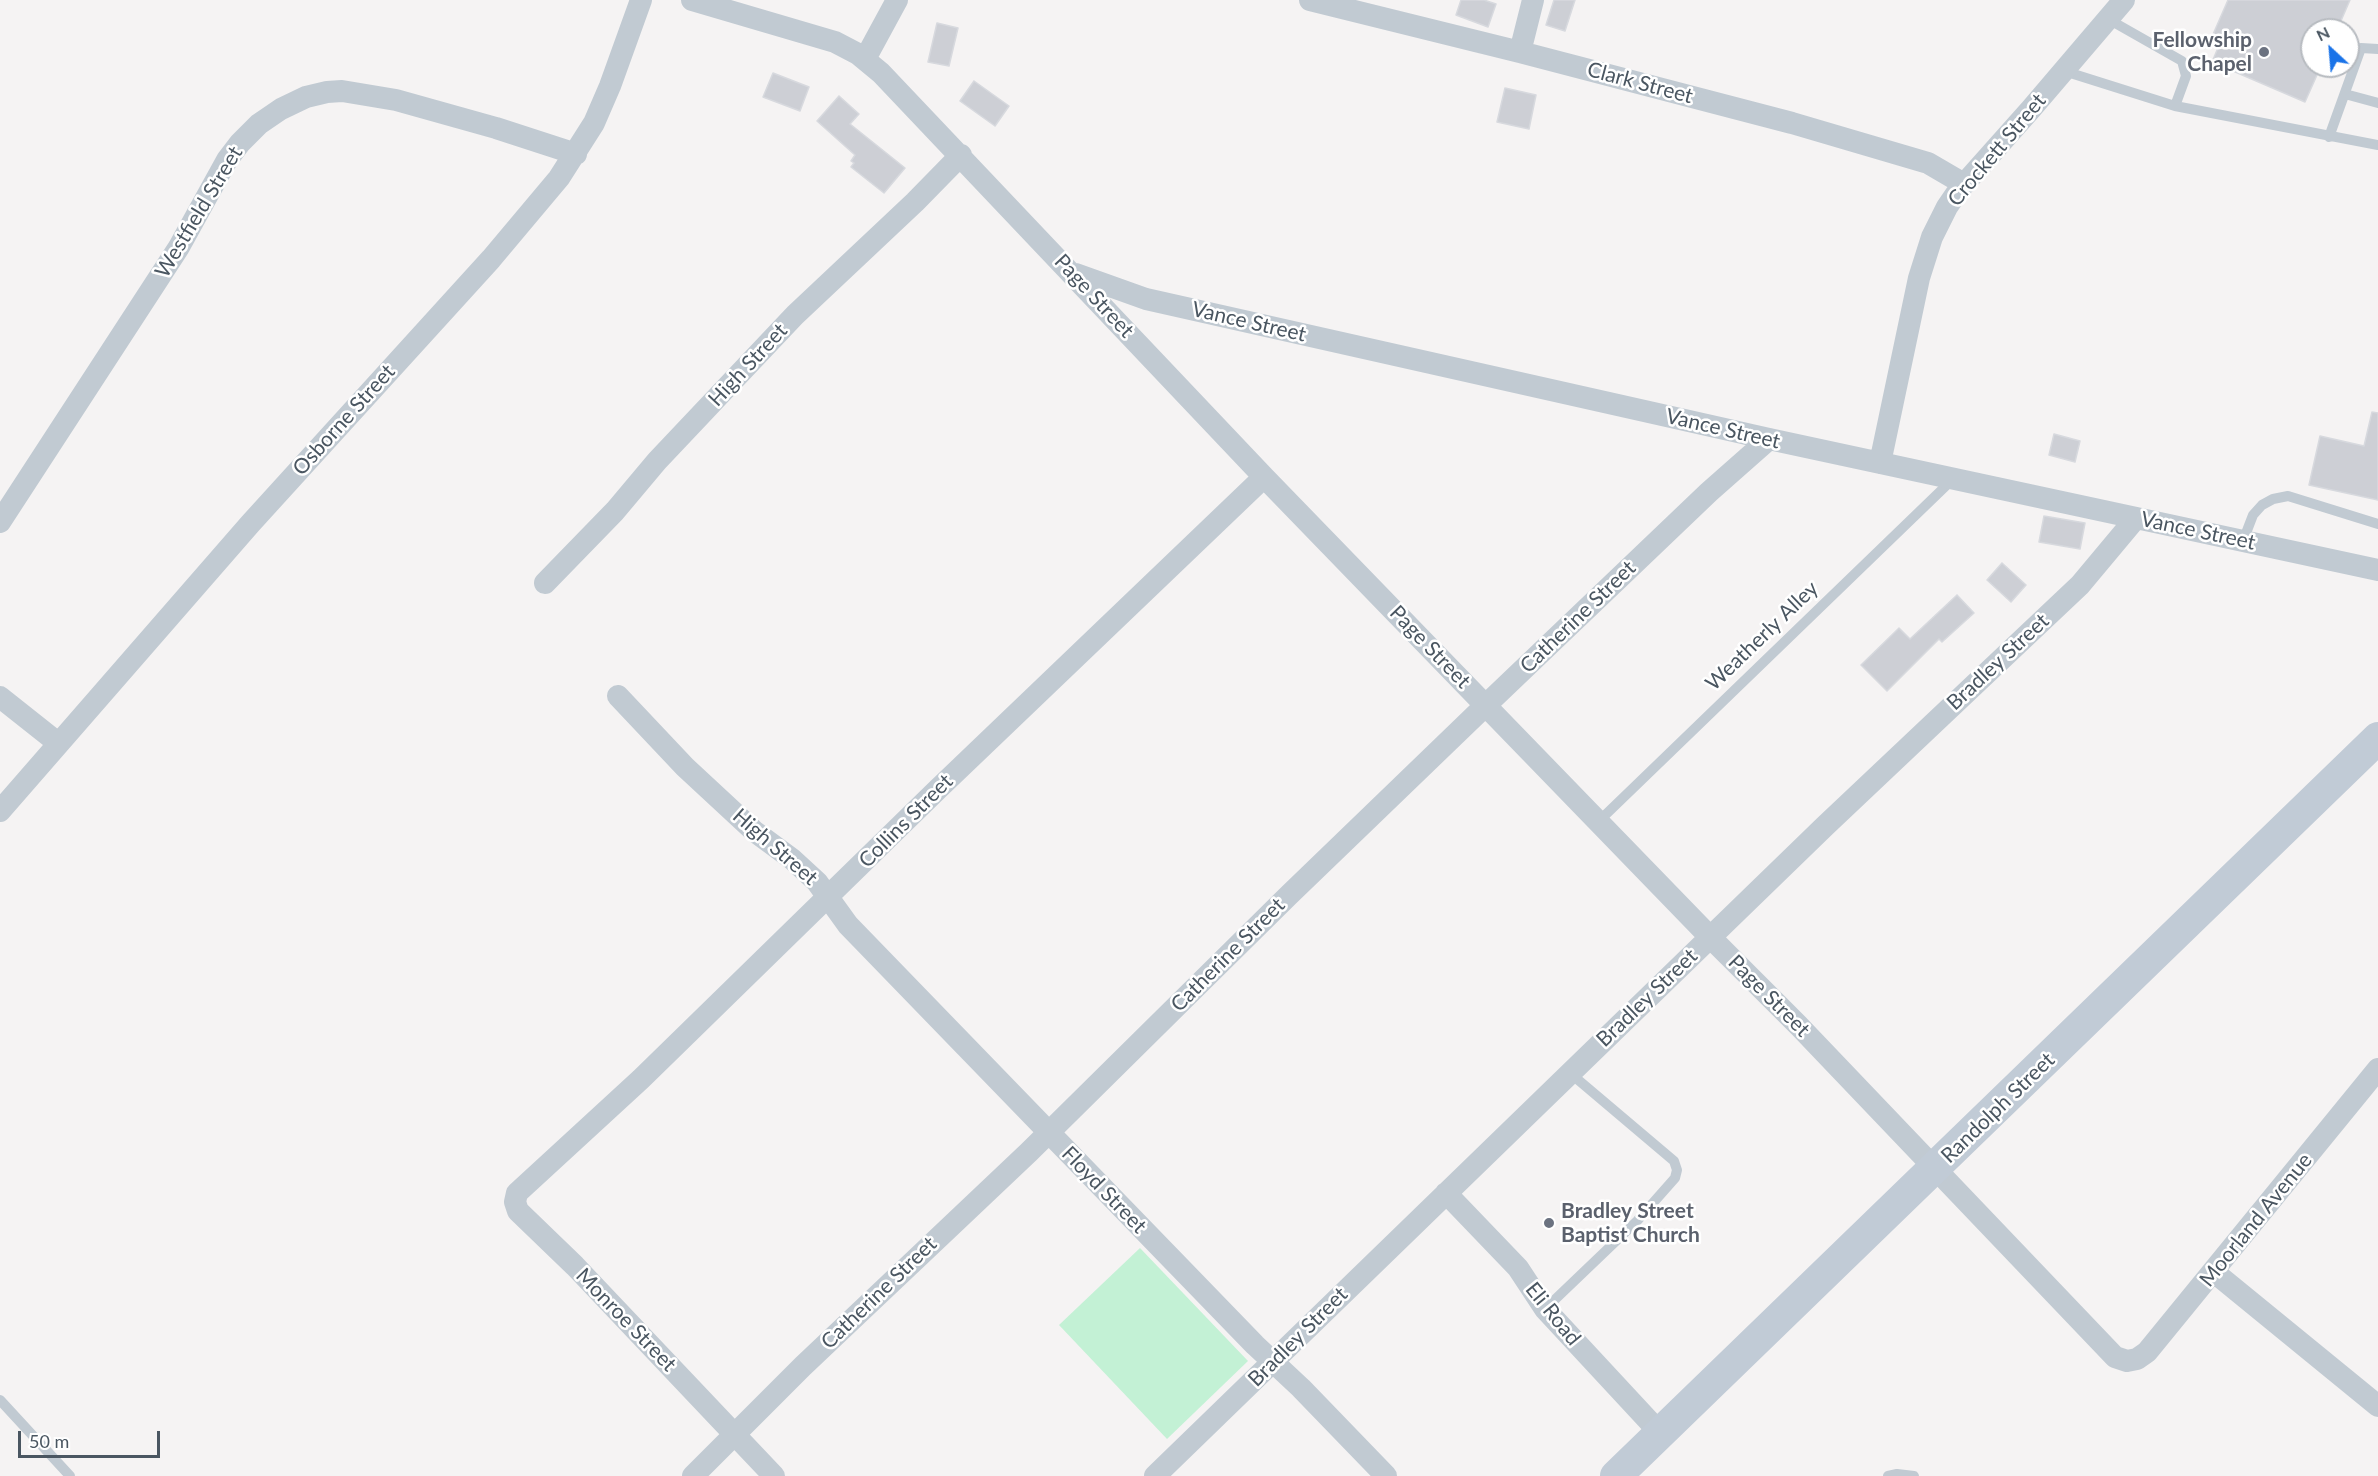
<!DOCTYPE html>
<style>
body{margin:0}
#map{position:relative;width:2378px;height:1476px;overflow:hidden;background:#f5f3f3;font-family:Lato,sans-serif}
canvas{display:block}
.north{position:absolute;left:2300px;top:18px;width:60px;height:60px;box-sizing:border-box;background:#fff;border:2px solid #b7bbc0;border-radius:50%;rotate:334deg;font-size:16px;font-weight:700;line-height:24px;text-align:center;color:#4a5661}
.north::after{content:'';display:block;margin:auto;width:21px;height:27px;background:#1a73e8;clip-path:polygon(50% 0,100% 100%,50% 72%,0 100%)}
.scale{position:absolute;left:18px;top:1431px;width:142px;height:27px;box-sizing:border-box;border:3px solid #4a5661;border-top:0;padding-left:8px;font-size:18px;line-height:21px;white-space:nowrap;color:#4a5661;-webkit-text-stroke:4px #fff;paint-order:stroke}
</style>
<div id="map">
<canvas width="2378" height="1476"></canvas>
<div class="north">N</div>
<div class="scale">50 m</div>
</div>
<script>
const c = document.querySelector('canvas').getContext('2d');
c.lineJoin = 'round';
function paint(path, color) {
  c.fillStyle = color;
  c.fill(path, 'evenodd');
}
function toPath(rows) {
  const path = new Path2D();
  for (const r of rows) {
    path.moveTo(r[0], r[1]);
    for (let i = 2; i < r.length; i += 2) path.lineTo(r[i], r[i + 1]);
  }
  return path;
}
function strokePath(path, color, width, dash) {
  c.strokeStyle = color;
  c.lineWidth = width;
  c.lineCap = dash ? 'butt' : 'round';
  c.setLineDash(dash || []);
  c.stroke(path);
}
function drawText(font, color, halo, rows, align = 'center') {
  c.font = font + ' Lato,sans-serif';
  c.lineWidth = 5;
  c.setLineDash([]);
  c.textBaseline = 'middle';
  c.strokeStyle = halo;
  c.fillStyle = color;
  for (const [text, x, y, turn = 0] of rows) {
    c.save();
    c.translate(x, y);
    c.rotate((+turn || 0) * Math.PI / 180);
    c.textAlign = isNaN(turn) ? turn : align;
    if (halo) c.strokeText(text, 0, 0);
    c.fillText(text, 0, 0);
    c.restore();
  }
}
paint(toPath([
 [1140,1248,1248,1361,1167,1439,1059,1325]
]), '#c3f1d5');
const building = toPath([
 [1461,0,1484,0,1496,4,1488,27,1456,15,1461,0],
 [1554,0,1575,0,1565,31,1546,25,1554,0],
 [2228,0,2350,0,2337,30,2312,30,2312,66,2321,66,2305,102,2212,62,2220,43,2211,39,2228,0],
 [937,23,958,28,949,66,928,62,937,23],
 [773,73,809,87,800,111,763,97,773,73],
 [974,81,1009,106,995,126,960,101,974,81],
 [1505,88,1536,95,1529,129,1497,122,1505,88],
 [839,96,859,114,850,124,905,168,884,193,851,167,854,163,851,161,855,155,817,121,839,96],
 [2372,412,2378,413,2378,500,2309,485,2320,436,2364,446,2372,412],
 [2054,434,2080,441,2075,462,2049,455,2054,434],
 [2044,516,2085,523,2080,549,2039,542,2044,516],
 [2002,563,2026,585,2011,602,1987,580,2002,563],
 [1957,595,1974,613,1942,642,1939,639,1887,691,1861,665,1899,628,1910,639,1957,595]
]);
paint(building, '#cdcfd5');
strokePath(building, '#d7d9de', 1.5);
strokePath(toPath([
 [2108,19,2182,61,2186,76,2175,106],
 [2064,71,2175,106,2378,145],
 [2345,94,2378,103],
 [2329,137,2361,48,2378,49],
 [2243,541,2253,515,2262,505,2273,499,2288,496,2378,524],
 [1599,821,1952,480],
 [1545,1309,1637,1221,1675,1178,1677,1170,1674,1161,1570,1073],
 [0,1400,70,1476],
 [1888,1476,1897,1474,1914,1476]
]), '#c1cad2', 10);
strokePath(toPath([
 [692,0,835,42,858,54,881,73,1264,477,1710,937,1799,1026,2115,1357,2127,1361,2137,1359,2147,1352,2378,1069],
 [1310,0,1520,52,1792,123,1928,163,1964,184],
 [1520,52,1533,0],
 [865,59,897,0],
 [1076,274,1146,299,1769,439,2378,570],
 [1880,463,1919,278,1932,237,1947,207,1958,191,2031,109,2124,0],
 [0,522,179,247,227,160,240,143,259,124,281,109,306,97,327,92,342,91,396,100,496,128,576,154],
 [545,583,615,511,657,461,795,315,915,202,961,155],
 [618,696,685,767,754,831,792,859,817,882,848,925,1255,1345,1301,1388,1386,1476],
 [0,697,58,743],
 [0,811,250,524,491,259,559,178,594,123,610,86,641,0],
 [1446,1193,1518,1268,1545,1309,1661,1434],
 [2214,1272,2378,1406],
 [693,1476,803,1366,1029,1152,1289,895,1487,704,1709,492,1769,439],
 [774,1476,575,1266,518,1211,515,1202,517,1193,641,1079,938,789,1264,477],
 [1155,1476,1825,826,2080,585,2136,518]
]), '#c1cad2', 22);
strokePath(toPath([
 [1616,1476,2378,738]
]), '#c1cbd6', 32);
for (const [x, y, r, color] of [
 [2264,52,6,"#6b7280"],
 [1549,1223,6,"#6b7280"]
]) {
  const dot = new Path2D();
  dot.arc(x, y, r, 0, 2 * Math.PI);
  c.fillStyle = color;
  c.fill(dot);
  strokePath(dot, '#fff', 2);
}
drawText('bold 21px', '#5b616d', '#fff', [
 ["Fellowship",2252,40],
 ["Chapel",2252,64],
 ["Bradley Street",1561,1211,"left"],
 ["Baptist Church",1561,1235,"left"]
], 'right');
drawText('21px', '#4a5661', '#fff', [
 ["Clark Street",1640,83,15],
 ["Crockett Street",1997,150,-50],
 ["Westfield Street",199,212,-59],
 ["Page Street",1094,296,47],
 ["Vance Street",1249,322,13],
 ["High Street",748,365,-47],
 ["Osborne Street",344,420,-48],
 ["Vance Street",1723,429,13],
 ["Vance Street",2198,531,12],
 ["Catherine Street",1578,617,-44],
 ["Weatherly Alley",1762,636,-44],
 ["Page Street",1430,647,46],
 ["Bradley Street",1998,662,-43],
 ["Collins Street",906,821,-45],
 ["High Street",775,847,41],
 ["Catherine Street",1228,955,-45],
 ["Page Street",1769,996,45],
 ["Bradley Street",1647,998,-44],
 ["Randolph Street",1998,1108,-44],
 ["Floyd Street",1104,1190,46],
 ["Moorland Avenue",2256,1220,-51],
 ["Catherine Street",879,1293,-44],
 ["Eli Road",1553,1314,51],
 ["Monroe Street",626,1320,46],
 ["Bradley Street",1298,1337,-45]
]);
</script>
